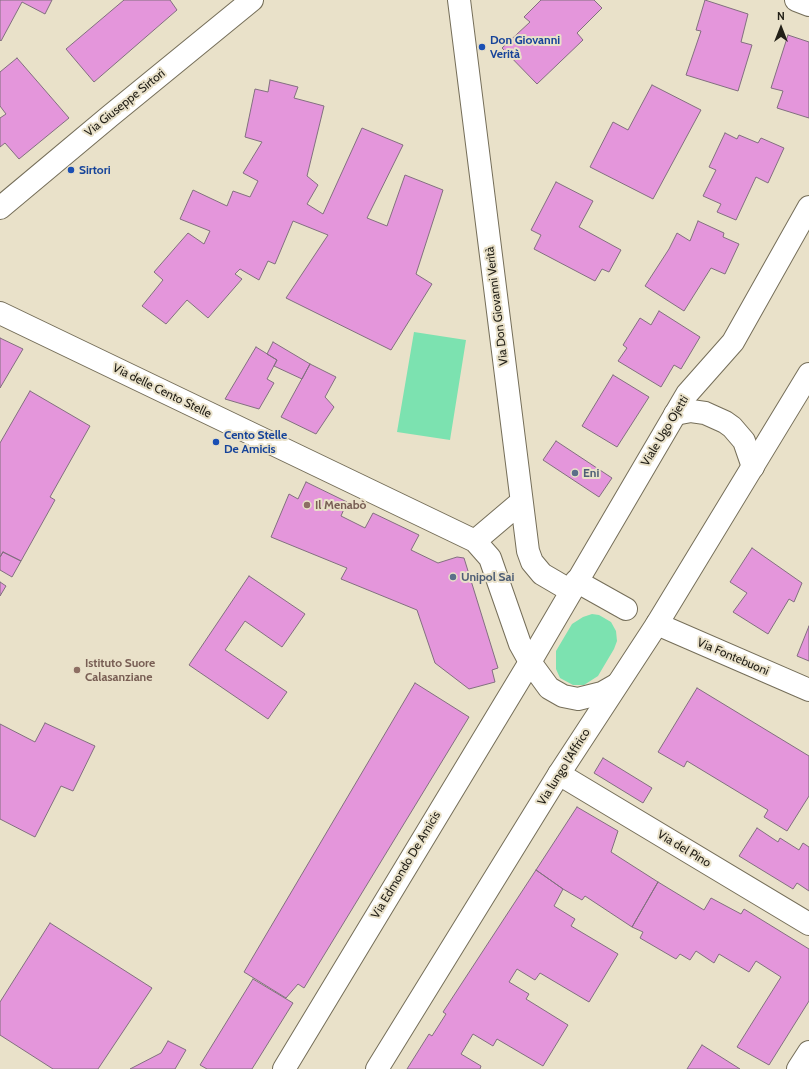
<!DOCTYPE html>
<meta charset="utf-8">
<style>
body{margin:0}
#map{position:relative;width:809px;height:1069px;overflow:hidden;background:#e9e1c9;font-family:Cabin,sans-serif}
canvas{display:block}
.north{position:absolute;left:761px;top:8px;width:40px;height:40px;-webkit-text-stroke:3px #e9e1c9;paint-order:stroke;rotate:0deg;font-size:11px;font-weight:700;line-height:16px;text-align:center;color:#232018}
.north::after{content:'';display:block;margin:auto;width:14px;height:18px;background:#232018;clip-path:polygon(50% 0,100% 100%,50% 72%,0 100%)}
</style>
<div id="map">
<canvas width="809" height="1069"></canvas>
<div class="north">N</div>
</div>
<script>
const c = document.querySelector('canvas').getContext('2d');
c.lineJoin = 'round';
function paint(path, color) {
  c.fillStyle = color;
  c.fill(path, 'evenodd');
}
function toPath(rows) {
  const path = new Path2D();
  for (const r of rows) {
    path.moveTo(r[0], r[1]);
    for (let i = 2; i < r.length; i += 2) path.lineTo(r[i], r[i + 1]);
  }
  return path;
}
function strokePath(path, color, width, dash) {
  c.strokeStyle = color;
  c.lineWidth = width;
  c.lineCap = dash ? 'butt' : 'round';
  c.setLineDash(dash || []);
  c.stroke(path);
}
function drawText(font, color, halo, rows, align = 'center') {
  c.font = font + ' Cabin,sans-serif';
  c.lineWidth = 4;
  c.setLineDash([]);
  c.textBaseline = 'middle';
  c.strokeStyle = halo;
  c.fillStyle = color;
  for (const [text, x, y, turn = 0] of rows) {
    c.save();
    c.translate(x, y);
    c.rotate((+turn || 0) * Math.PI / 180);
    c.textAlign = isNaN(turn) ? turn : align;
    if (halo) c.strokeText(text, 0, 0);
    c.fillText(text, 0, 0);
    c.restore();
  }
}
paint(toPath([
 [414,332,466,340,450,440,397,432],
 [592,614,599,615,611,622,616,631,617,641,614,649,598,676,584,685,573,685,560,678,556,669,556,651,572,624,583,617]
]), '#7ce2b0');
const building = toPath([
 [0,0,52,0,45,14,22,2,1,41,0,40,0,0],
 [124,0,170,0,177,10,94,82,66,49,124,0],
 [541,0,594,0,602,8,577,33,583,40,537,84,502,48,530,22,524,17,541,0],
 [705,0,748,14,741,42,752,45,738,91,686,75,701,31,696,30,705,0],
 [788,35,809,42,809,118,777,108,783,91,771,88,788,35],
 [17,58,69,118,19,159,5,143,0,147,0,118,6,114,0,106,0,72,17,58],
 [270,80,298,87,294,98,324,106,307,176,318,185,307,204,323,214,362,128,403,145,367,218,387,226,405,175,443,190,416,274,432,284,391,350,286,298,328,235,293,221,275,264,268,261,259,280,240,269,235,274,242,279,208,318,187,300,166,324,142,306,163,280,154,272,188,233,204,244,210,231,180,219,193,190,227,206,233,191,250,197,258,181,243,173,262,142,245,137,255,89,268,92,270,80],
 [652,85,701,110,653,199,590,167,613,122,628,130,652,85],
 [725,133,737,139,739,135,758,143,761,138,784,148,768,183,756,177,736,220,717,212,721,204,703,196,716,170,709,167,725,133],
 [556,182,593,201,579,227,621,250,609,272,602,269,595,281,534,249,541,235,531,230,556,182],
 [698,221,724,233,723,237,739,244,725,274,711,268,684,311,645,286,669,249,677,233,690,241,698,221],
 [659,311,700,337,681,369,674,365,661,387,618,361,627,348,623,345,640,318,651,325,659,311],
 [0,338,23,349,0,388,0,338],
 [273,342,310,364,302,379,274,366,277,360,267,354,273,342],
 [256,347,277,360,267,379,274,383,259,409,225,399,256,347],
 [310,364,336,377,325,397,334,407,316,434,281,417,310,364],
 [613,375,649,397,617,447,582,426,613,375],
 [30,391,90,426,50,497,55,500,21,561,3,552,0,557,0,443,30,391],
 [556,441,612,478,599,497,543,460,556,441],
 [306,482,347,502,341,516,365,528,373,513,419,535,411,550,438,563,457,557,464,558,498,668,492,670,495,682,469,689,435,663,417,610,341,579,347,568,271,537,289,494,298,499,306,482],
 [752,548,802,583,794,602,789,599,768,634,733,612,747,593,730,582,752,548],
 [3,552,21,561,12,577,0,570,0,557,3,552],
 [249,576,305,614,282,647,245,621,225,650,287,692,268,719,189,665,249,576],
 [0,582,6,586,0,596,0,582],
 [809,626,809,661,797,656,809,626],
 [415,683,469,717,304,988,298,984,286,998,244,972,415,683],
 [697,688,809,756,809,796,787,831,764,817,768,810,687,761,684,767,658,752,697,688],
 [45,723,95,746,73,791,61,786,35,837,0,819,0,724,35,742,45,723],
 [603,758,652,788,643,803,594,773,603,758],
 [577,807,618,831,611,852,658,882,632,927,585,896,582,900,563,889,536,870,577,807],
 [757,828,778,842,780,838,799,850,803,843,809,847,809,891,797,883,793,889,739,856,757,828],
 [536,870,563,889,554,906,575,919,571,926,618,954,589,1002,540,973,535,980,517,969,509,982,529,994,526,999,568,1025,543,1066,497,1039,493,1046,473,1034,461,1054,481,1066,480,1069,407,1069,429,1034,432,1036,446,1014,443,1012,536,870],
 [658,882,704,910,711,898,741,914,744,909,809,949,809,1001,769,1065,737,1047,781,977,756,961,749,972,719,954,714,963,696,951,690,960,680,954,676,959,640,938,643,932,632,927,658,882],
 [50,923,152,988,98,1069,53,1069,0,1035,0,1002,50,923],
 [253,979,293,1003,252,1069,207,1069,200,1065,253,979],
 [168,1041,186,1050,175,1069,130,1069,161,1053,168,1041],
 [702,1045,740,1069,687,1069,702,1045]
]);
paint(building, '#e496db');
strokePath(building, '#826f7f', 1);
const minor = toPath([
 [459,0,528,551,532,562,542,574,571,591],
 [796,0,809,5],
 [0,208,110,116,252,0],
 [0,313,475,541,490,558,520,644,530,662,549,688,563,696,578,699,602,693,616,685],
 [675,414,691,411,705,413,725,422,732,427,744,441,753,467],
 [475,541,521,502],
 [576,581,626,609],
 [657,624,809,690],
 [559,774,809,924],
 [798,1069,809,1052]
]);
const major = toPath([
 [284,1069,530,662,687,394,733,342,809,207],
 [377,1069,559,774,657,624,809,374]
]);
strokePath(minor, '#756e59', 24);
strokePath(major, '#756e59', 24);
strokePath(minor, '#fff', 22);
strokePath(major, '#fff', 22);
for (const [x, y, r, color] of [
 [482,47,4,"#1a4fb4"],
 [71,170,4,"#1a4fb4"],
 [216,442,4,"#1a4fb4"],
 [575,473,4,"#5c6f8a"],
 [307,505,4,"#8d6e63"],
 [453,577,4,"#5c6f8a"],
 [77,670,4,"#8d6e63"]
]) {
  const dot = new Path2D();
  dot.arc(x, y, r, 0, 2 * Math.PI);
  c.fillStyle = color;
  c.fill(dot);
  strokePath(dot, '#e9e1c9', 1.5);
}
drawText('bold 12px', '#164399', '#e9e1c9', [
 ["Don Giovanni",490,40],
 ["Verità",490,54],
 ["Sirtori",79,170],
 ["Cento Stelle",224,435],
 ["De Amicis",224,449]
], 'left');
drawText('12px', '#232018', '#e9e1c9', [
 ["Via Giuseppe Sirtori",125,103,-39],
 ["Via Don Giovanni Verità",497,306,-97],
 ["Via delle Cento Stelle",162,391,26],
 ["Viale Ugo Ojetti",665,431,-59],
 ["Via Fontebuoni",733,657,23],
 ["Via lungo l'Affrico",564,767,-58],
 ["Via del Pino",684,849,31],
 ["Via Edmondo De Amicis",406,865,-59]
]);
drawText('bold 12px', '#4e5e75', '#e9e1c9', [
 ["Eni",583,473],
 ["Unipol Sai",461,577]
], 'left');
drawText('bold 12px', '#785e54', '#e9e1c9', [
 ["Il Menabò",315,505],
 ["Istituto Suore",85,663],
 ["Calasanziane",85,677]
], 'left');
</script>
